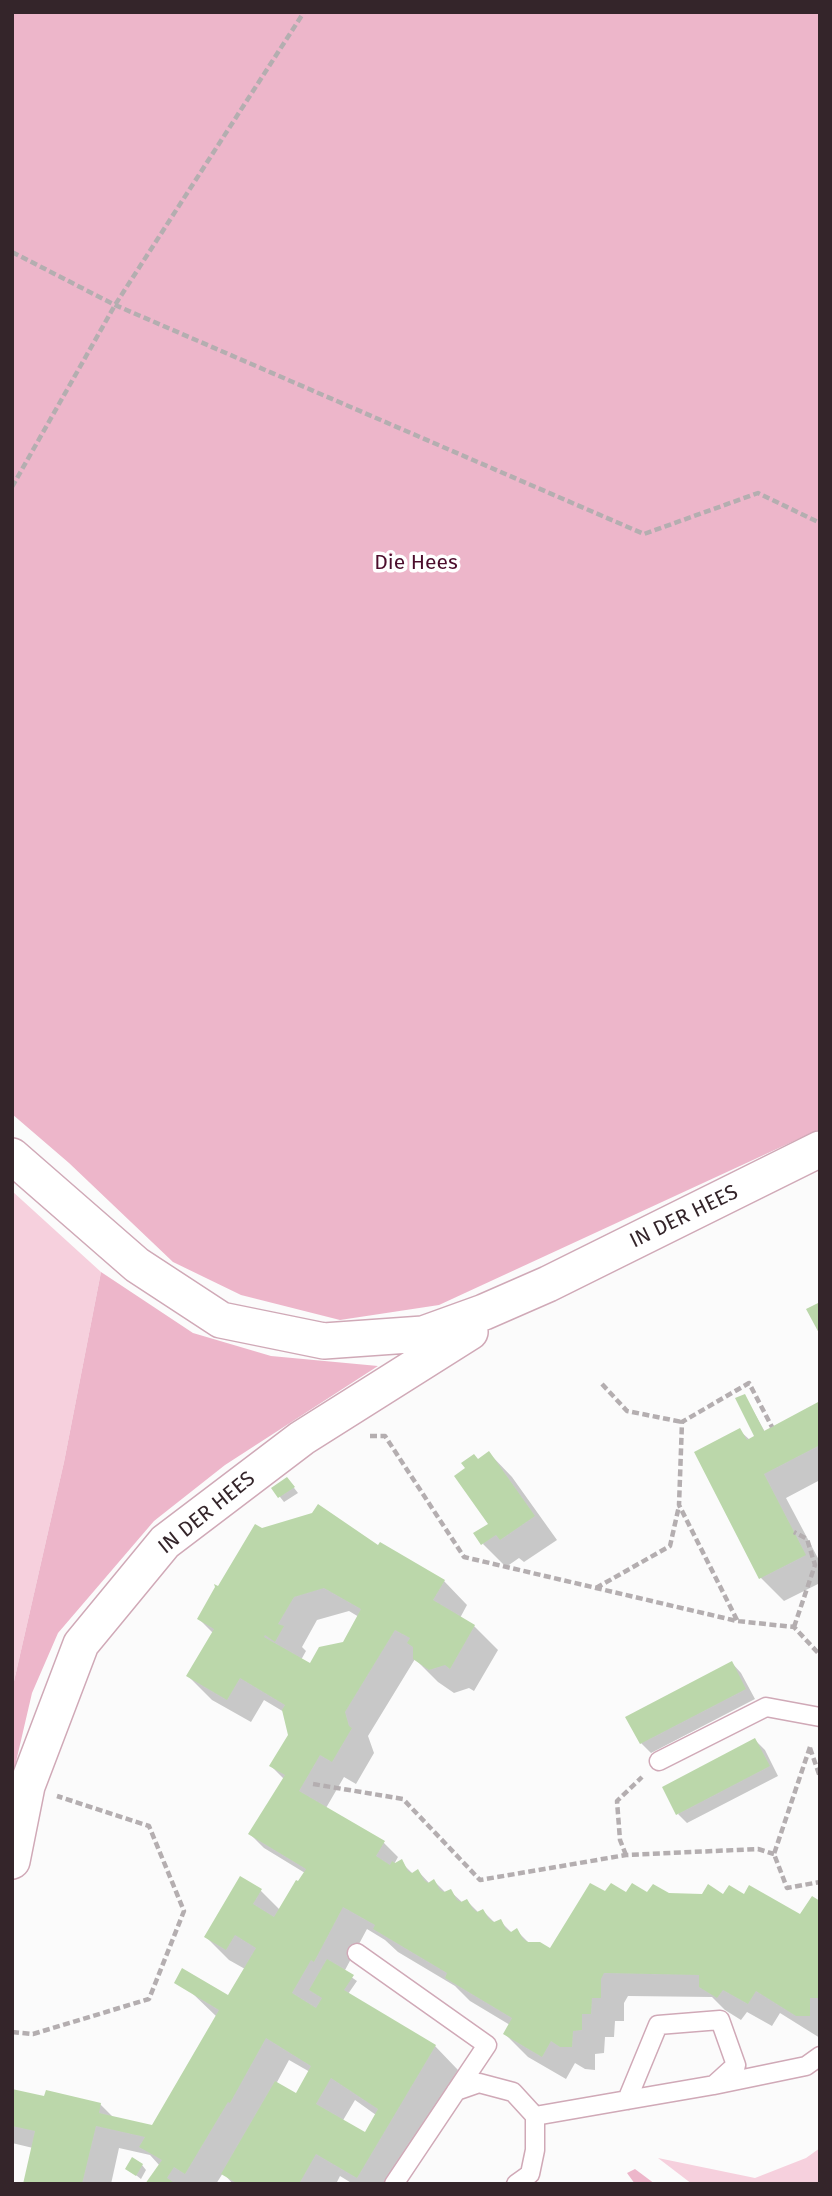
<!DOCTYPE html>
<style>
body{margin:0}
#map{position:relative;width:832px;height:2196px;overflow:hidden;background:#fbfbfb;font-family:"Fira Sans",sans-serif}
canvas{display:block}
.frame{position:absolute;inset:0;border:14px solid #34252a;pointer-events:none}
</style>
<div id="map">
<canvas width="832" height="2196"></canvas>
<div class="frame"></div>
</div>
<script>
const c = document.querySelector('canvas').getContext('2d');
c.lineJoin = 'round';
function paint(path, color) {
  c.fillStyle = color;
  c.fill(path, 'evenodd');
}
function toPath(rows) {
  const path = new Path2D();
  for (const r of rows) {
    path.moveTo(r[0], r[1]);
    for (let i = 2; i < r.length; i += 2) path.lineTo(r[i], r[i + 1]);
  }
  return path;
}
function strokePath(path, color, width, dash) {
  c.strokeStyle = color;
  c.lineWidth = width;
  c.lineCap = dash ? 'butt' : 'round';
  c.setLineDash(dash || []);
  c.stroke(path);
}
function drawText(font, color, halo, rows, align = 'center') {
  c.font = font + ' "Fira Sans",sans-serif';
  c.lineWidth = 7;
  c.setLineDash([]);
  c.textBaseline = 'middle';
  c.strokeStyle = halo;
  c.fillStyle = color;
  for (const [text, x, y, turn = 0] of rows) {
    c.save();
    c.translate(x, y);
    c.rotate((+turn || 0) * Math.PI / 180);
    c.textAlign = isNaN(turn) ? turn : align;
    if (halo) c.strokeText(text, 0, 0);
    c.fillText(text, 0, 0);
    c.restore();
  }
}
paint(toPath([
 [12,1191,101,1272,64,1462,12,1690],
 [820,2148,820,2184,692,2184,658,2158,755,2178,806,2158]
]), '#f6d0dd');
paint(toPath([
 [12,12,820,12,820,1129,439,1305,340,1320,241,1295,173,1262,69,1163,12,1114],
 [101,1272,193,1333,271,1356,378,1366,225,1465,154,1521,58,1633,32,1693,12,1779,12,1690,64,1462],
 [635,2169,655,2184,635,2184,627,2173]
]), '#edb6ca');
paint(toPath([
 [745,1396,765,1432,820,1403,820,1480,786,1498,820,1562,820,1583,784,1601,761,1578,740,1431,750,1440,756,1437],
 [489,1453,512,1477,557,1540,524,1562,519,1558,506,1567,483,1544,490,1524],
 [291,1484,298,1493,284,1502,273,1488],
 [262,1530,378,1548,444,1581,467,1605,460,1618,474,1626,498,1650,474,1691,469,1688,454,1693,438,1682,415,1659,368,1736,374,1753,356,1784,344,1777,326,1808,384,1843,398,1857,393,1866,401,1862,413,1874,418,1871,430,1884,434,1881,446,1893,450,1891,463,1903,467,1901,479,1913,483,1911,496,1924,500,1921,512,1933,517,1931,530,1944,551,1951,606,1894,744,1896,800,1917,820,1903,820,2038,780,2013,772,2026,747,2012,741,2020,725,2010,712,1997,628,1996,624,2003,624,2021,615,2021,614,2037,605,2037,604,2053,595,2054,595,2070,585,2069,575,2063,566,2079,528,2057,505,2034,510,2025,470,2001,455,1986,398,1952,385,1940,367,1929,344,1972,357,1981,348,1994,435,2046,458,2070,391,2184,353,2184,340,2176,336,2184,233,2184,223,2173,216,2184,147,2184,160,2166,150,2155,119,2148,111,2184,25,2184,33,2148,12,2143,12,2091,45,2098,100,2104,115,2119,153,2127,217,2017,192,1993,176,1983,229,1998,245,1969,229,1960,206,1937,240,1878,261,1891,280,1910,305,1873,264,1848,250,1834,284,1779,271,1766,290,1735,284,1712,264,1700,251,1722,212,1700,188,1676,213,1633,199,1619],
 [349,1611,359,1617,344,1643,311,1665,301,1660,306,1651,302,1647,317,1620],
 [289,2060,310,2072,297,2096,276,2084],
 [355,2100,376,2115,365,2135,342,2122],
 [732,1663,741,1673,755,1699,651,1753,641,1743],
 [755,1740,765,1750,778,1776,687,1823,678,1814],
 [142,2165,146,2170,141,2179,128,2169]
]), '#0003');
paint(toPath([
 [820,1302,820,1335,806,1309],
 [745,1394,764,1431,820,1401,820,1445,764,1474,806,1555,759,1579,694,1452,740,1428,747,1440,754,1436,735,1398],
 [489,1451,535,1516,500,1540,496,1535,481,1545,473,1533,488,1524,454,1476,465,1468,461,1463,474,1454,478,1459],
 [287,1477,295,1487,278,1498,271,1488],
 [318,1504,378,1545,380,1542,445,1580,433,1600,475,1625,450,1669,445,1665,429,1670,413,1659,413,1647,407,1643,410,1638,395,1630,345,1712,349,1726,352,1728,332,1762,320,1755,299,1791,385,1841,376,1856,390,1865,392,1861,395,1863,402,1859,408,1871,412,1873,418,1869,424,1880,428,1883,434,1879,440,1890,444,1892,451,1889,457,1900,461,1902,467,1899,473,1909,477,1912,483,1909,489,1919,494,1922,501,1919,506,1929,511,1932,517,1928,523,1939,528,1942,540,1942,550,1948,590,1883,605,1891,611,1883,626,1892,632,1883,647,1892,653,1884,669,1893,702,1894,708,1884,723,1894,729,1885,744,1894,749,1885,800,1914,812,1896,820,1901,820,1998,810,1998,810,2016,796,2016,756,1991,748,2004,723,1990,717,1998,699,1987,699,1975,604,1973,601,1979,601,1998,592,1998,591,2014,582,2014,582,2030,573,2031,572,2047,560,2047,551,2041,542,2057,503,2034,512,2018,445,1978,447,1973,373,1929,375,1925,343,1907,314,1962,311,1960,292,1993,316,2008,322,1998,309,1990,327,1959,354,1975,344,1990,436,2045,357,2178,316,2154,299,2184,238,2184,221,2174,275,2081,296,2093,311,2066,266,2038,230,2103,228,2102,185,2174,174,2167,167,2178,176,2184,145,2184,162,2160,139,2147,145,2137,96,2126,82,2184,23,2184,35,2131,12,2126,12,2089,44,2096,46,2090,101,2103,99,2113,152,2125,219,2010,174,1983,182,1968,228,1995,256,1948,235,1935,226,1950,204,1937,240,1876,262,1889,253,1904,274,1917,296,1880,298,1881,306,1869,248,1834,285,1775,269,1766,288,1735,282,1710,285,1705,240,1678,227,1700,186,1676,214,1629,197,1619,215,1587,214,1584,218,1586,255,1524,262,1528,312,1513],
 [324,1588,361,1609,343,1642,319,1647,310,1663,264,1637,265,1635,275,1642,284,1626,278,1624,294,1597],
 [331,2078,378,2109,365,2132,316,2104],
 [732,1661,746,1689,640,1744,625,1717],
 [755,1738,770,1766,676,1815,662,1787],
 [132,2157,143,2164,136,2176,125,2169]
]), '#bbd7aa');
const service = toPath([
 [659,1761,766,1707,820,1717],
 [357,1953,487,2045,394,2184],
 [714,2085,806,2066,820,2056],
 [456,2091,479,2083,513,2092,535,2116,535,2150,530,2174,516,2184],
 [535,2116,627,2100,714,2085,736,2065,720,2020,658,2025,627,2100]
]);
const minor = toPath([
 [12,1156,137,1265,221,1320,324,1341,423,1334,484,1312,548,1284,820,1149],
 [12,1861,27,1786,81,1644,165,1542,302,1438,470,1332]
]);
strokePath(service, '#d0a9b7', 21);
strokePath(minor, '#d0a9b7', 38);
strokePath(toPath([
 [12,252,115,305,644,534,758,493,820,523],
 [12,487,115,305,304,12],
 [602,1384,627,1411,682,1422],
 [370,1436,385,1436,464,1557,737,1621,794,1627,820,1655],
 [596,1588,670,1546,679,1506],
 [737,1620,679,1505,682,1422,749,1383,772,1427],
 [794,1627,815,1565,807,1539,794,1532],
 [810,1747,774,1854,787,1888,820,1882],
 [810,1748,820,1777],
 [313,1784,403,1799,480,1880,626,1855,758,1849,774,1854],
 [626,1855,620,1840,617,1801,642,1777],
 [12,2032,33,2034,149,1999,184,1911,149,1826,57,1796]
]), '#b4aeb0', 4.5, [7, 3.5]);
strokePath(service, '#fff', 18);
strokePath(minor, '#fff', 35);
drawText('21px', '#4c0e2d', '#fff', [
 ["Die Hees",416,563]
]);
drawText('21px', '#34252a', '#fff', [
 ["IN DER HEES",684,1217,-26],
 ["IN DER HEES",207,1513,-39]
]);
</script>
